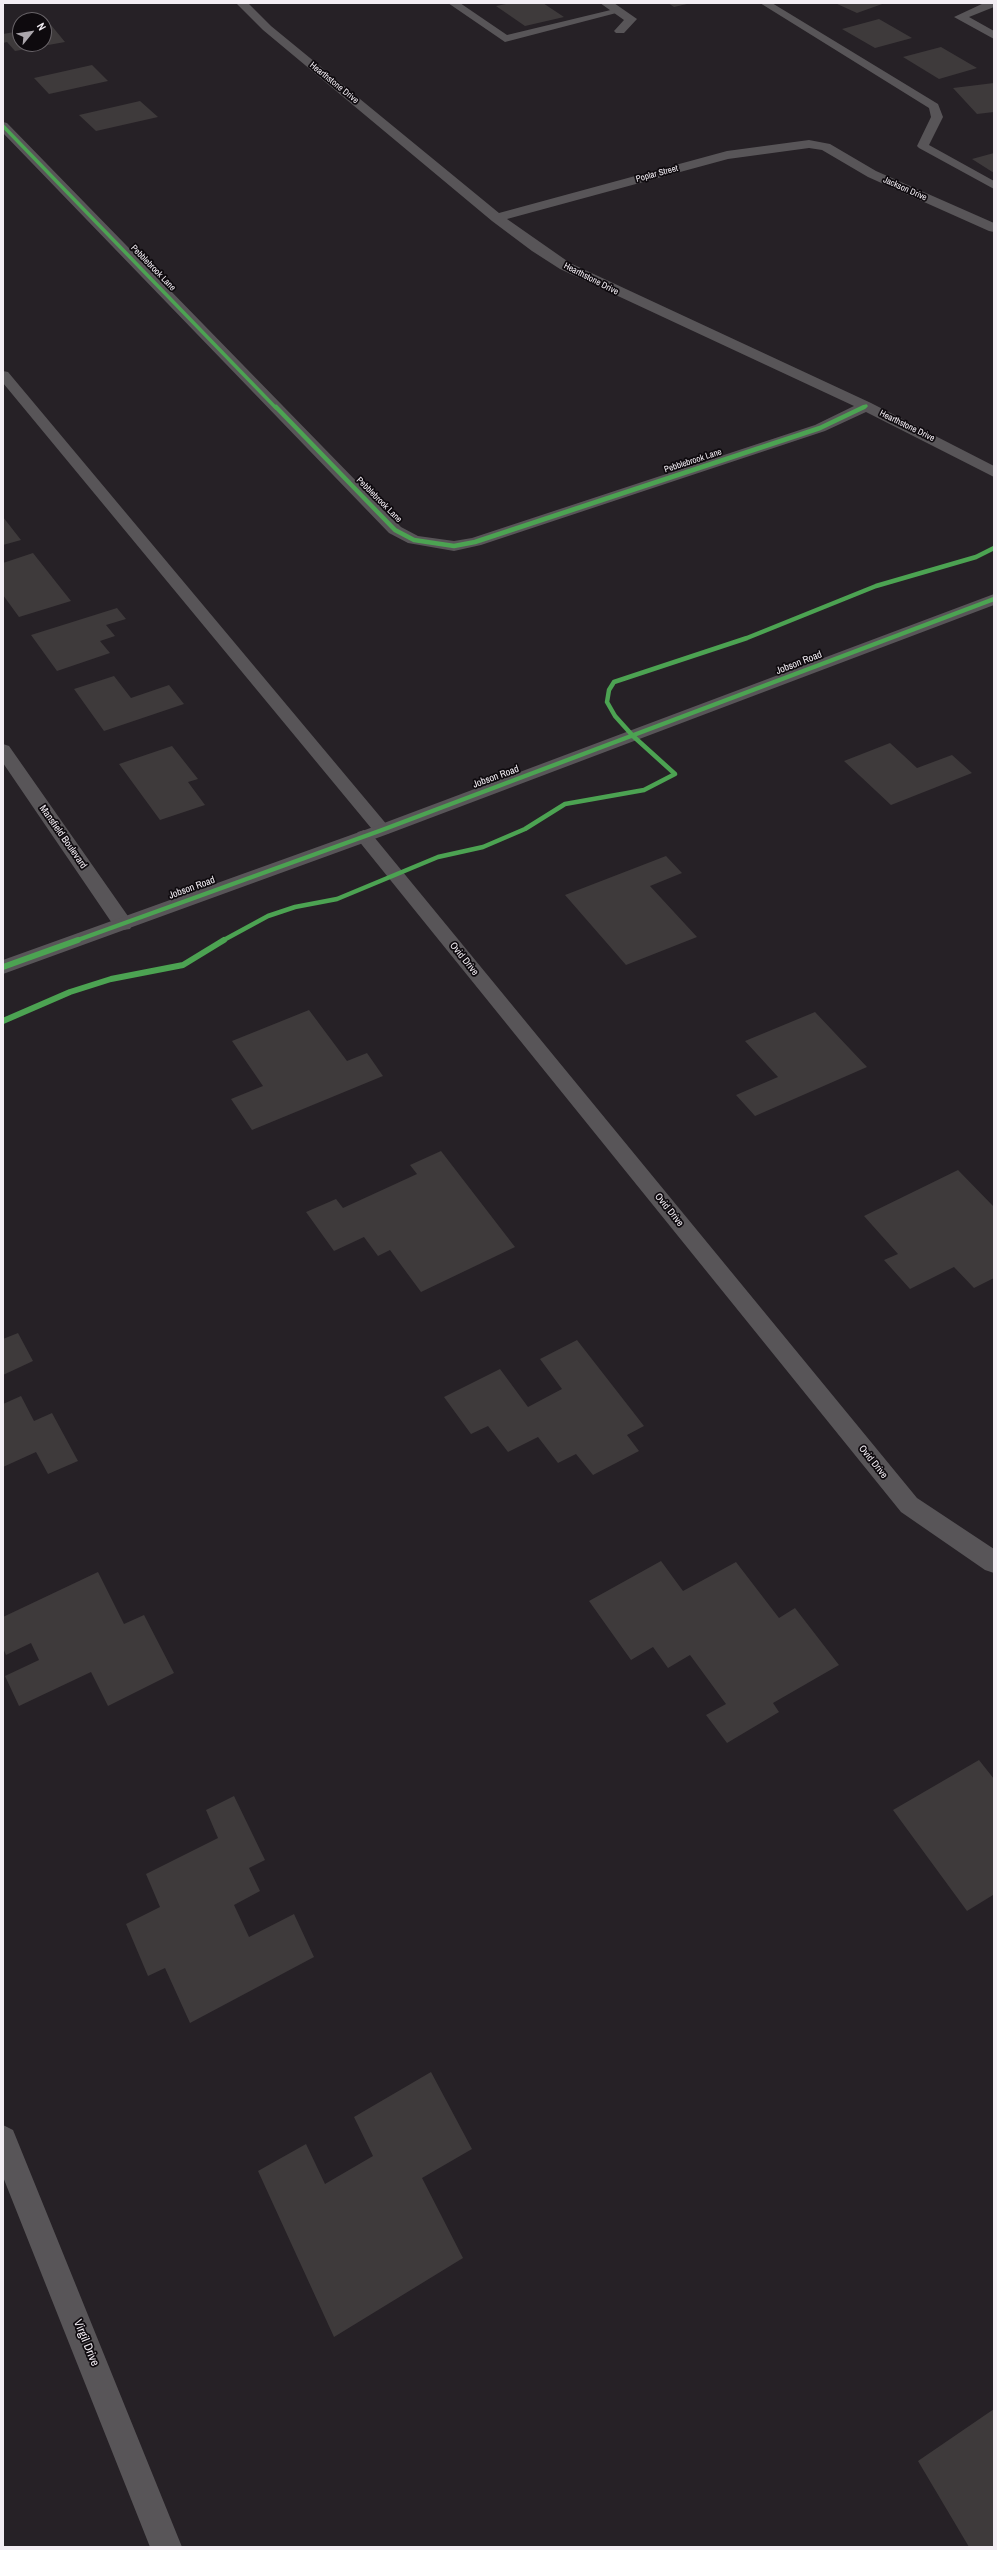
<!DOCTYPE html>
<style>
body{margin:0}
#map{position:relative;width:997px;height:2550px;overflow:hidden;background:#262126;font-family:"Archivo Narrow",sans-serif}
canvas{display:block}
.frame{position:absolute;inset:0;border:4px solid #f3eef4;pointer-events:none}
.north{position:absolute;left:12px;top:12px;width:40px;height:40px;box-sizing:border-box;background:#0e0a0e;border:1px solid #6a656a;border-radius:50%;rotate:60deg;font-size:11px;font-weight:700;line-height:16px;text-align:center;color:#f3eef4}
.north::after{content:'';display:block;margin:auto;width:14px;height:18px;background:#aba6ac;clip-path:polygon(50% 0,100% 100%,50% 72%,0 100%)}
</style>
<div id="map">
<canvas width="997" height="2550"></canvas>
<div class="frame"></div>
<div class="north">N</div>
</div>
<script>
const c = document.querySelector('canvas').getContext('2d');
c.lineJoin = 'round';
function paint(path, color) {
  c.fillStyle = color;
  c.fill(path, 'evenodd');
}
function toPath(rows) {
  const path = new Path2D();
  for (const r of rows) {
    path.moveTo(r[0], r[1]);
    for (let i = 2; i < r.length; i += 2) path.lineTo(r[i], r[i + 1]);
  }
  return path;
}
function strokePath(path, color, width, dash) {
  c.strokeStyle = color;
  c.lineWidth = width;
  c.lineCap = dash ? 'butt' : 'round';
  c.setLineDash(dash || []);
  c.stroke(path);
}
function drawText(font, color, halo, rows, align = 'center') {
  c.font = font + ' "Archivo Narrow",sans-serif';
  c.lineWidth = 3.5;
  c.setLineDash([]);
  c.textBaseline = 'middle';
  c.strokeStyle = halo;
  c.fillStyle = color;
  for (const [text, x, y, turn = 0] of rows) {
    c.save();
    c.translate(x, y);
    c.rotate((+turn || 0) * Math.PI / 180);
    c.textAlign = isNaN(turn) ? turn : align;
    if (halo) c.strokeText(text, 0, 0);
    c.fillText(text, 0, 0);
    c.restore();
  }
}
paint(toPath([
 [511,3,543,3,564,17,525,26,496,6],
 [668,3,687,3,687,4,674,7],
 [835,3,885,3,857,13],
 [879,19,912,38,875,48,842,29],
 [51,25,65,42,15,51,7,42,3,43,3,34,20,31,20,44,44,44,44,27],
 [941,47,977,68,939,79,903,57],
 [92,65,108,81,49,94,34,78],
 [994,83,994,112,977,114,953,88],
 [140,101,158,117,96,131,79,115],
 [994,153,994,173,972,159],
 [3,517,21,540,3,545],
 [33,553,71,601,19,617,3,595,3,563],
 [117,608,126,619,106,625,115,636,100,641,110,653,57,671,31,635],
 [114,676,131,698,169,685,184,704,104,731,74,689],
 [890,743,917,768,952,755,972,773,891,805,844,761],
 [172,746,198,779,188,782,205,805,160,820,119,764],
 [666,856,682,873,650,886,697,937,626,965,565,895],
 [309,1010,347,1061,367,1053,383,1076,252,1130,231,1099,263,1086,232,1041],
 [815,1012,867,1067,755,1116,736,1095,778,1077,745,1041],
 [441,1151,515,1247,421,1292,390,1250,378,1256,364,1237,334,1251,306,1212,336,1199,343,1208,417,1174,410,1165],
 [958,1170,994,1207,994,1278,974,1288,954,1267,910,1289,884,1260,898,1254,864,1216],
 [18,1333,33,1361,3,1375,3,1339],
 [577,1340,644,1426,627,1435,639,1451,593,1475,576,1454,558,1463,538,1437,508,1452,488,1426,471,1434,444,1397,500,1369,528,1407,562,1389,540,1359],
 [21,1396,34,1421,52,1413,78,1461,48,1474,36,1452,3,1467,3,1404],
 [661,1561,683,1591,736,1562,779,1618,795,1608,839,1665,773,1703,779,1712,727,1743,706,1715,726,1704,690,1655,668,1668,653,1647,631,1660,589,1601],
 [98,1572,124,1624,144,1615,174,1673,108,1706,91,1672,19,1706,5,1676,39,1660,31,1643,6,1655,3,1648,3,1617],
 [979,1760,994,1779,994,1897,993,1895,967,1911,893,1810],
 [234,1796,265,1860,249,1868,260,1891,234,1905,249,1937,294,1914,314,1957,190,2023,165,1968,148,1976,126,1924,160,1907,146,1874,218,1838,206,1810],
 [431,2072,472,2149,422,2178,463,2258,334,2337,258,2171,306,2144,325,2184,373,2156,354,2117],
 [994,2409,994,2547,969,2547,918,2461]
]), '#3e3a3b');
paint(toPath([
 [448,3,460,3,507,35,619,8,624,11,505,42,448,3],
 [760,3,772,3,938,104,943,117,929,145,994,181,994,189,919,148,917,146,931,117,929,108,760,3],
 [3,371,8,372,388,826,390,830,388,834,376,834,3,383,3,371]
]), '#585558');
paint(toPath([
 [236,3,248,3,271,26,499,213,727,151,809,140,830,144,876,171,994,223,994,232,989,231,868,177,822,150,809,148,728,159,507,219,570,263,871,403,994,466,994,477,866,412,825,431,481,545,454,551,408,543,389,533,3,133,3,122,7,123,401,527,418,536,454,541,472,538,815,425,854,406,560,269,532,251,492,221,263,30,236,3],
 [600,3,614,3,637,19,624,33,616,33,614,31,624,20,600,3],
 [984,3,994,3,994,7,969,17,994,31,994,39,954,17,984,3],
 [3,744,9,746,130,919,133,924,130,929,123,930,116,929,3,763,3,744],
 [364,830,370,832,917,1498,994,1549,994,1573,985,1570,901,1512,358,840,355,836,358,832,364,830],
 [3,2125,13,2130,182,2547,150,2547,3,2177,3,2125]
]), '#585558');
paint(toPath([
 [994,594,994,605,388,834,3,974,3,960,376,826,994,594]
]), '#585558');
strokePath(toPath([
 [3,126,276,408],
 [862,408,866,406]
]), '#4ca352', 3.5);
strokePath(toPath([
 [276,407,395,530,414,540,454,546,475,542,820,428,864,407],
 [75,941,382,830,994,599],
 [222,941,268,916,295,907,337,899,438,857,483,847,525,829,565,804,644,790,675,774,633,736,615,716,607,702,609,690,614,682,747,638,876,586,976,557,994,548]
]), '#4ca352', 4.5);
strokePath(toPath([
 [3,967,78,940],
 [3,1021,70,992,111,979,183,965,224,940]
]), '#4ca352', 6);
drawText('9px', '#f3eef4', '#0e0a0e', [
 ["Hearthstone Drive",334,83,39],
 ["Poplar Street",657,174,-15],
 ["Jackson Drive",905,189,24],
 ["Pebblebrook Lane",153,268,46],
 ["Hearthstone Drive",591,279,27],
 ["Hearthstone Drive",907,426,26],
 ["Pebblebrook Lane",693,461,-18],
 ["Pebblebrook Lane",379,500,45]
]);
drawText('10px', '#f3eef4', '#0e0a0e', [
 ["Jobson Road",799,663,-21],
 ["Jobson Road",496,777,-20],
 ["Mansfield Boulevard",63,837,55],
 ["Jobson Road",192,888,-20],
 ["Ovid Drive",464,959,51],
 ["Ovid Drive",669,1210,51],
 ["Ovid Drive",873,1462,51]
]);
drawText('12px', '#f3eef4', '#0e0a0e', [
 ["Virgil Drive",86,2343,68]
]);
</script>
